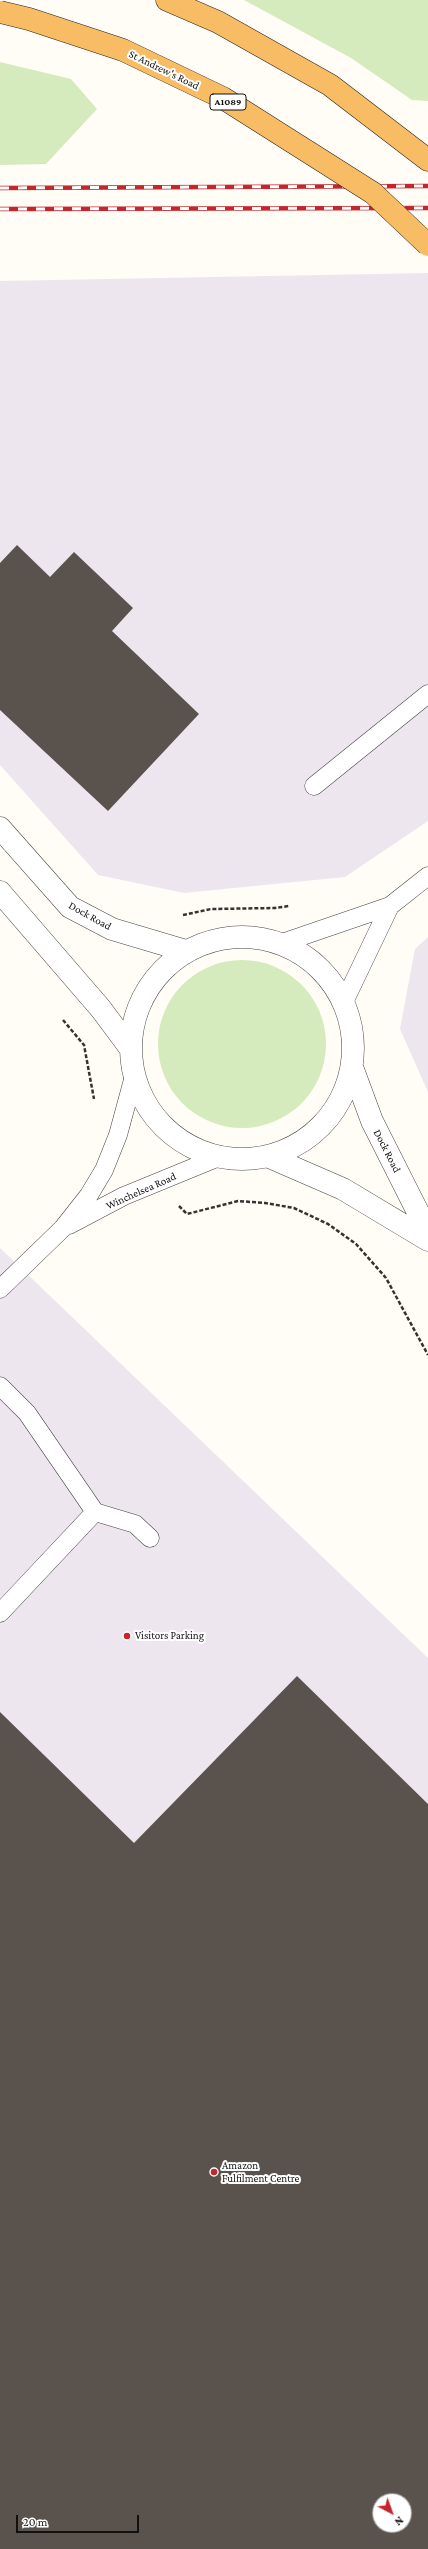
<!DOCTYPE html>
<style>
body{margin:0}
#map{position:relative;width:428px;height:2549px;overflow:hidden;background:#fffdf5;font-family:"Crimson Pro",serif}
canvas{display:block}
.north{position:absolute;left:372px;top:2493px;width:40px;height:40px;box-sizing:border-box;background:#fff;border:1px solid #a0a0a0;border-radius:50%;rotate:139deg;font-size:11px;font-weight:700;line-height:16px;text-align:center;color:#111}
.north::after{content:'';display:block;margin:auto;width:14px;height:18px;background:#c4262e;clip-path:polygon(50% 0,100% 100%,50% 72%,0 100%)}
.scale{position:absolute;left:16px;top:2515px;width:123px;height:18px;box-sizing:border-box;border:2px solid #111;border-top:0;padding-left:5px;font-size:12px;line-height:14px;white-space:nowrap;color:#111;-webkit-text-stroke:3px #fff;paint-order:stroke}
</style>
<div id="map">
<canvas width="428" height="2549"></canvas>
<div class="north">N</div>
<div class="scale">20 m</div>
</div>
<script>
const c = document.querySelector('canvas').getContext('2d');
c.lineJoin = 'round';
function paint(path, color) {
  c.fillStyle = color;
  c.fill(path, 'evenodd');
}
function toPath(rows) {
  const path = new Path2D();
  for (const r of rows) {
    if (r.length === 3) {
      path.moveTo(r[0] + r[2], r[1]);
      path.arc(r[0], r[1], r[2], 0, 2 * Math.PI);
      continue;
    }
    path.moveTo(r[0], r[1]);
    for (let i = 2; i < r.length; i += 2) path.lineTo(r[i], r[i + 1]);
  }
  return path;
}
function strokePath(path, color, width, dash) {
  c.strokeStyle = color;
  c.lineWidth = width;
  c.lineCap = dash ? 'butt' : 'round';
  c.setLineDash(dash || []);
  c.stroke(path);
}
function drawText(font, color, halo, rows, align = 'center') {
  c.font = font + ' "Crimson Pro",serif';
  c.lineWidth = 4;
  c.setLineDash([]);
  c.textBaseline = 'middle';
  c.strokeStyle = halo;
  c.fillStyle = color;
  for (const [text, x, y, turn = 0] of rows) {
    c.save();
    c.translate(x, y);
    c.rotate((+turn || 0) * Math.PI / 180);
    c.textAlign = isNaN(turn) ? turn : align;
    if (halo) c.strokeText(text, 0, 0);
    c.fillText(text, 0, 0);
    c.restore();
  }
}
paint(toPath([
 [428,273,428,821,345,877,184,893,98,875,0,765,0,281],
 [428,937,428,1092,400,1029,415,949],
 [0,1248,428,1658,428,2549,0,2549],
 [380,2501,404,2501,404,2525,380,2525]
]), '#eee6ef');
paint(toPath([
 [244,0,428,0,428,101,412,100,351,58],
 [0,62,71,79,97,109,46,164,0,165],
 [242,1044,84]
]), '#d5ebbd');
paint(toPath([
 [17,545,50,577,74,552,133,608,112,631,199,714,108,811,0,710,0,563],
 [297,1676,428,1804,428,2549,0,2549,0,1712,134,1843],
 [380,2501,404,2501,404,2525,380,2525]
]), '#5a524d');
const service = toPath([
 [314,786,428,694],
 [282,943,390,906,428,876],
 [344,1002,390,906],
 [69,1225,124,1196,219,1157],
 [0,1289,63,1228,89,1195,104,1170,118,1135,134,1076],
 [0,1386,27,1413,95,1512,0,1613],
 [95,1512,135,1524,150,1538]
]);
const tertiary = toPath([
 [0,828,70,907,112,929,186,951],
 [0,892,101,1009,130,1048],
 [242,1048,111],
 [352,1067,372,1121,428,1232],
 [267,1156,343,1189,428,1240]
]);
const trunk = toPath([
 [167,0,218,22,330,85,428,160]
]);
strokePath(service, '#444', 19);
strokePath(tertiary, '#444', 23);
strokePath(trunk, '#222', 23);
strokePath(toPath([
 [183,915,211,909,275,908,289,906],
 [63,1020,84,1045,94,1099],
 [179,1206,187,1214,238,1201,265,1203,294,1208,328,1224,356,1244,386,1278,428,1355]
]), '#333', 2.5, [4, 2]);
strokePath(service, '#fff', 18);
strokePath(tertiary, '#fff', 22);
strokePath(trunk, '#f7bc64', 22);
const rail = toPath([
 [0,188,428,186],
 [0,209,428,208]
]);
strokePath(rail, '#c4262e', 4.5);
strokePath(rail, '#fff', 3, [9]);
const trunkBridge = toPath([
 [0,12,29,19,123,50,223,98,373,193,428,245]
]);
strokePath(trunkBridge, '#222', 23, []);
strokePath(trunkBridge, '#f7bc64', 22);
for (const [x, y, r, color] of [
 [127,1636,4,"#c4262e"],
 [214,2172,4,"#c4262e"]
]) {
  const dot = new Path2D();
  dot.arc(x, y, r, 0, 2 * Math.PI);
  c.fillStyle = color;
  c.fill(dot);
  strokePath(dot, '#fff', 1.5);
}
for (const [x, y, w] of [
 [228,102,36]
]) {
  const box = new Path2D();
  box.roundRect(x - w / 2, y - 8, w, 16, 3);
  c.fillStyle = '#fff';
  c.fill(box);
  strokePath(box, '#111', 1);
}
drawText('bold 10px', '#111', null, [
 ["A1089",228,102]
]);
drawText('11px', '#111', '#fff', [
 ["St Andrew's Road",164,70,26],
 ["Dock Road",90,916,29],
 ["Dock Road",387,1151,63],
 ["Winchelsea Road",141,1191,-24]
]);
drawText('11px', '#111', '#fff', [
 ["Visitors Parking",135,1636],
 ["Amazon",222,2166],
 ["Fulfilment Centre",222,2179]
], 'left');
</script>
